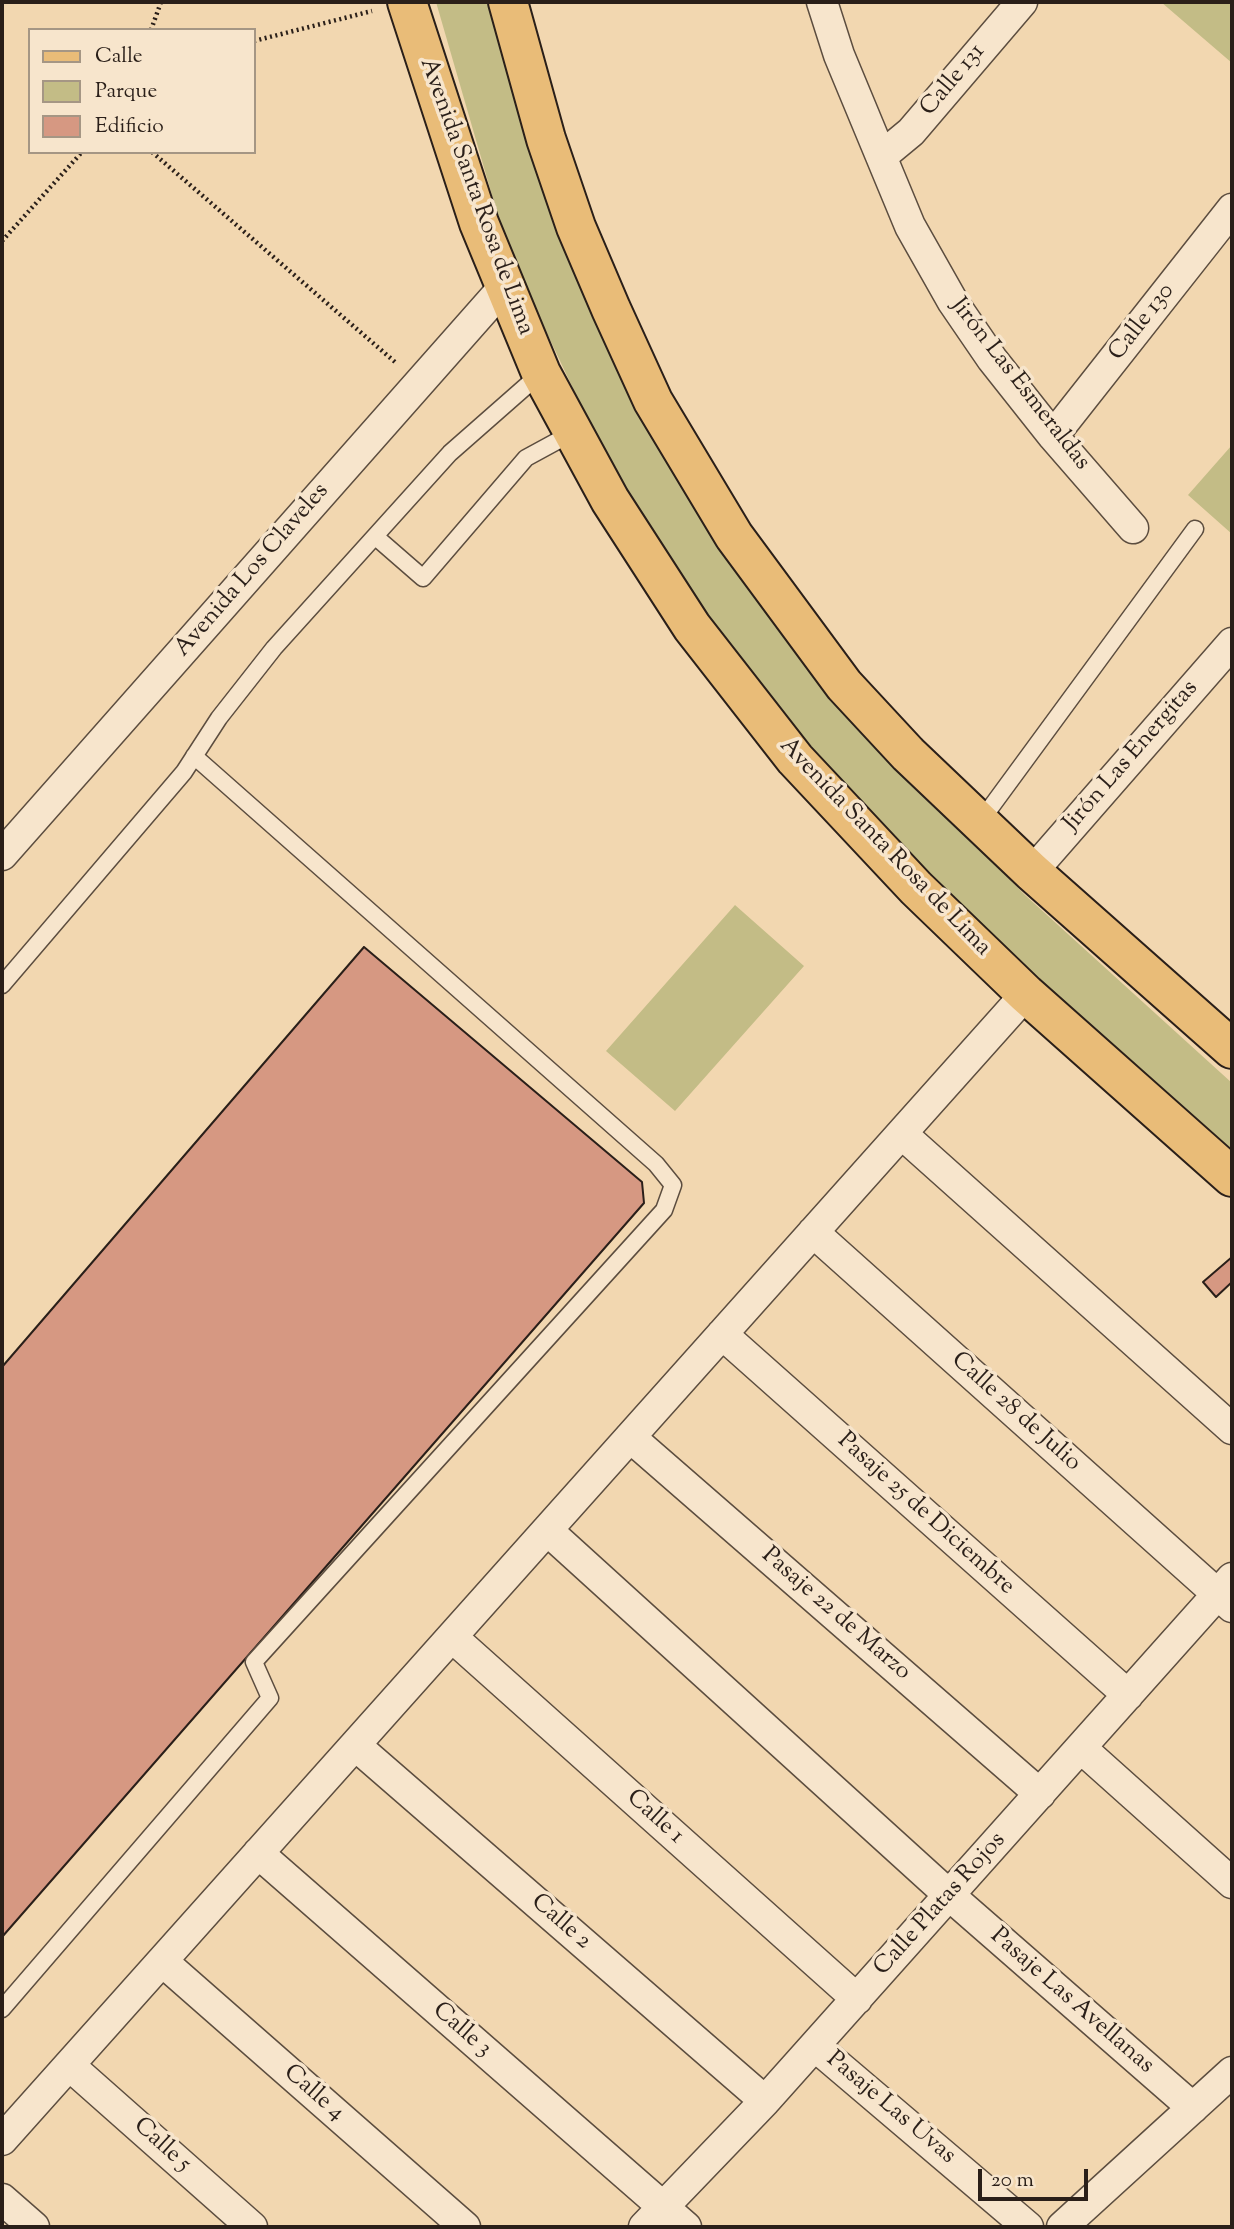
<!DOCTYPE html>
<meta charset="utf-8">
<style>
body{margin:0}
#map{position:relative;width:1234px;height:2229px;overflow:hidden;background:#f2d7b0;font-family:"Sorts Mill Goudy",serif}
canvas{display:block}
.frame{position:absolute;inset:0;border:4px solid #2a1f19;pointer-events:none}
.legend{position:absolute;left:28px;top:28px;width:228px;height:126px;box-sizing:border-box;background:#f7e5cc;border:2px solid #a59684;margin:0;padding:9px 12px;list-style:none;font-size:21px;color:#2a1f19}
.legend li{display:flex;align-items:center;gap:14px;height:35px}
.legend b{width:35px;border:2px solid #a59684}
.scale{position:absolute;left:978px;top:2169px;width:110px;height:32px;box-sizing:border-box;border:4px solid #2a1f19;border-top:0;padding-left:9px;font-size:21px;line-height:24px;white-space:nowrap;color:#2a1f19;-webkit-text-stroke:5px #f7e5cc;paint-order:stroke}
</style>
<div id="map">
<canvas width="1234" height="2229"></canvas>
<div class="frame"></div>
<ul class="legend">
<li><b style="height:9px;background:#e9bc78"></b>Calle</li>
<li><b style="height:19px;background:#c3bc86"></b>Parque</li>
<li><b style="height:19px;background:#d69882"></b>Edificio</li>
</ul>
<div class="scale">20 m</div>
</div>
<script>
const c = document.querySelector('canvas').getContext('2d');
c.lineJoin = 'round';
function paint(path, color) {
  c.fillStyle = color;
  c.fill(path, 'evenodd');
}
function toPath(rows) {
  const path = new Path2D();
  for (const r of rows) {
    path.moveTo(r[0], r[1]);
    for (let i = 2; i < r.length; i += 2) path.lineTo(r[i], r[i + 1]);
  }
  return path;
}
function strokePath(path, color, width, dash) {
  c.strokeStyle = color;
  c.lineWidth = width;
  c.lineCap = dash ? 'butt' : 'round';
  c.setLineDash(dash || []);
  c.stroke(path);
}
function drawText(font, color, halo, rows, align = 'center') {
  c.font = font + ' "Sorts Mill Goudy",serif';
  c.lineWidth = 7;
  c.setLineDash([]);
  c.textBaseline = 'middle';
  c.strokeStyle = halo;
  c.fillStyle = color;
  for (const [text, x, y, turn = 0] of rows) {
    c.save();
    c.translate(x, y);
    c.rotate((+turn || 0) * Math.PI / 180);
    c.textAlign = isNaN(turn) ? turn : align;
    if (halo) c.strokeText(text, 0, 0);
    c.fillText(text, 0, 0);
    c.restore();
  }
}
paint(toPath([
 [436,2,490,2,583,285,905,774,1025,895,1232,1083,1232,1152,1078,1015,936,881,865,809,789,723,728,647,677,573,595,435,518,272,498,216],
 [1161,2,1232,2,1232,63],
 [1232,445,1232,534,1188,495],
 [735,905,804,966,675,1111,606,1051]
]), '#c3bc86');
const building = toPath([
 [364,947,642,1182,644,1203,2,1937,2,1367,364,947],
 [1232,1257,1232,1282,1216,1297,1203,1282,1232,1257]
]);
paint(building, '#d69882');
strokePath(building, '#2a1f19', 2);
const service = toPath([
 [377,538,423,578,526,458,572,433],
 [980,822,1195,529],
 [2,985,184,772,219,718,274,648,450,453,541,373],
 [2,2009,270,1698,254,1662,664,1210,673,1185,656,1164,194,756]
]);
const minor = toPath([
 [822,2,839,55,910,226,953,302,992,359,1053,436,1133,528],
 [882,156,911,132,1022,2],
 [1053,436,1232,209],
 [2,855,504,287],
 [1032,872,1232,643],
 [902,1134,1232,1429],
 [813,1232,1232,1607],
 [722,1334,1128,1695],
 [630,1437,1040,1794],
 [547,1530,949,1895,1193,2108],
 [452,1637,857,1999],
 [355,1745,765,2101],
 [1081,1748,1232,1883],
 [258,1853,686,2227],
 [162,1961,465,2227],
 [815,2046,1028,2227],
 [69,2065,252,2227],
 [2,2140,1026,994],
 [2,2199,34,2227],
 [644,2227,765,2101,1232,1578],
 [1062,2227,1232,2072]
]);
const primary = toPath([
 [407,2,479,223,541,373,610,500,692,627,795,759,916,888,1026,994,1232,1177],
 [508,2,546,139,576,227,611,309,653,401,734,536,844,685,908,754,1032,872,1232,1049]
]);
strokePath(service, '#5c4d3f', 19);
strokePath(minor, '#5c4d3f', 33);
strokePath(primary, '#2a1f19', 42);
strokePath(toPath([
 [151,30,161,2],
 [254,41,372,11],
 [152,152,395,362],
 [2,241,82,152]
]), '#2a1f19', 4.5, [2, 3.5]);
strokePath(service, '#f7e5cc', 16);
strokePath(minor, '#f7e5cc', 30);
strokePath(primary, '#e9bc78', 38);
drawText('24px', '#2a1f19', '#f7e5cc', [
 ["Calle 131",954,81,-50],
 ["Avenida Santa Rosa de Lima",475,197,70],
 ["Calle 130",1143,323,-52],
 ["Jirón Las Esmeraldas",1019,385,52],
 ["Avenida Los Claveles",253,571,-49],
 ["Jirón Las Energitas",1132,757,-49],
 ["Avenida Santa Rosa de Lima",884,848,46],
 ["Calle 28 de Julio",1015,1413,42],
 ["Pasaje 25 de Diciembre",925,1515,42],
 ["Pasaje 22 de Marzo",835,1615,41],
 ["Calle 1",654,1818,42],
 ["Calle Platas Rojos",941,1905,-48],
 ["Calle 2",560,1923,41],
 ["Pasaje Las Avellanas",1071,2002,41],
 ["Calle 3",461,2031,41],
 ["Calle 4",313,2094,41],
 ["Pasaje Las Uvas",890,2109,40],
 ["Calle 5",161,2146,42]
]);
</script>
